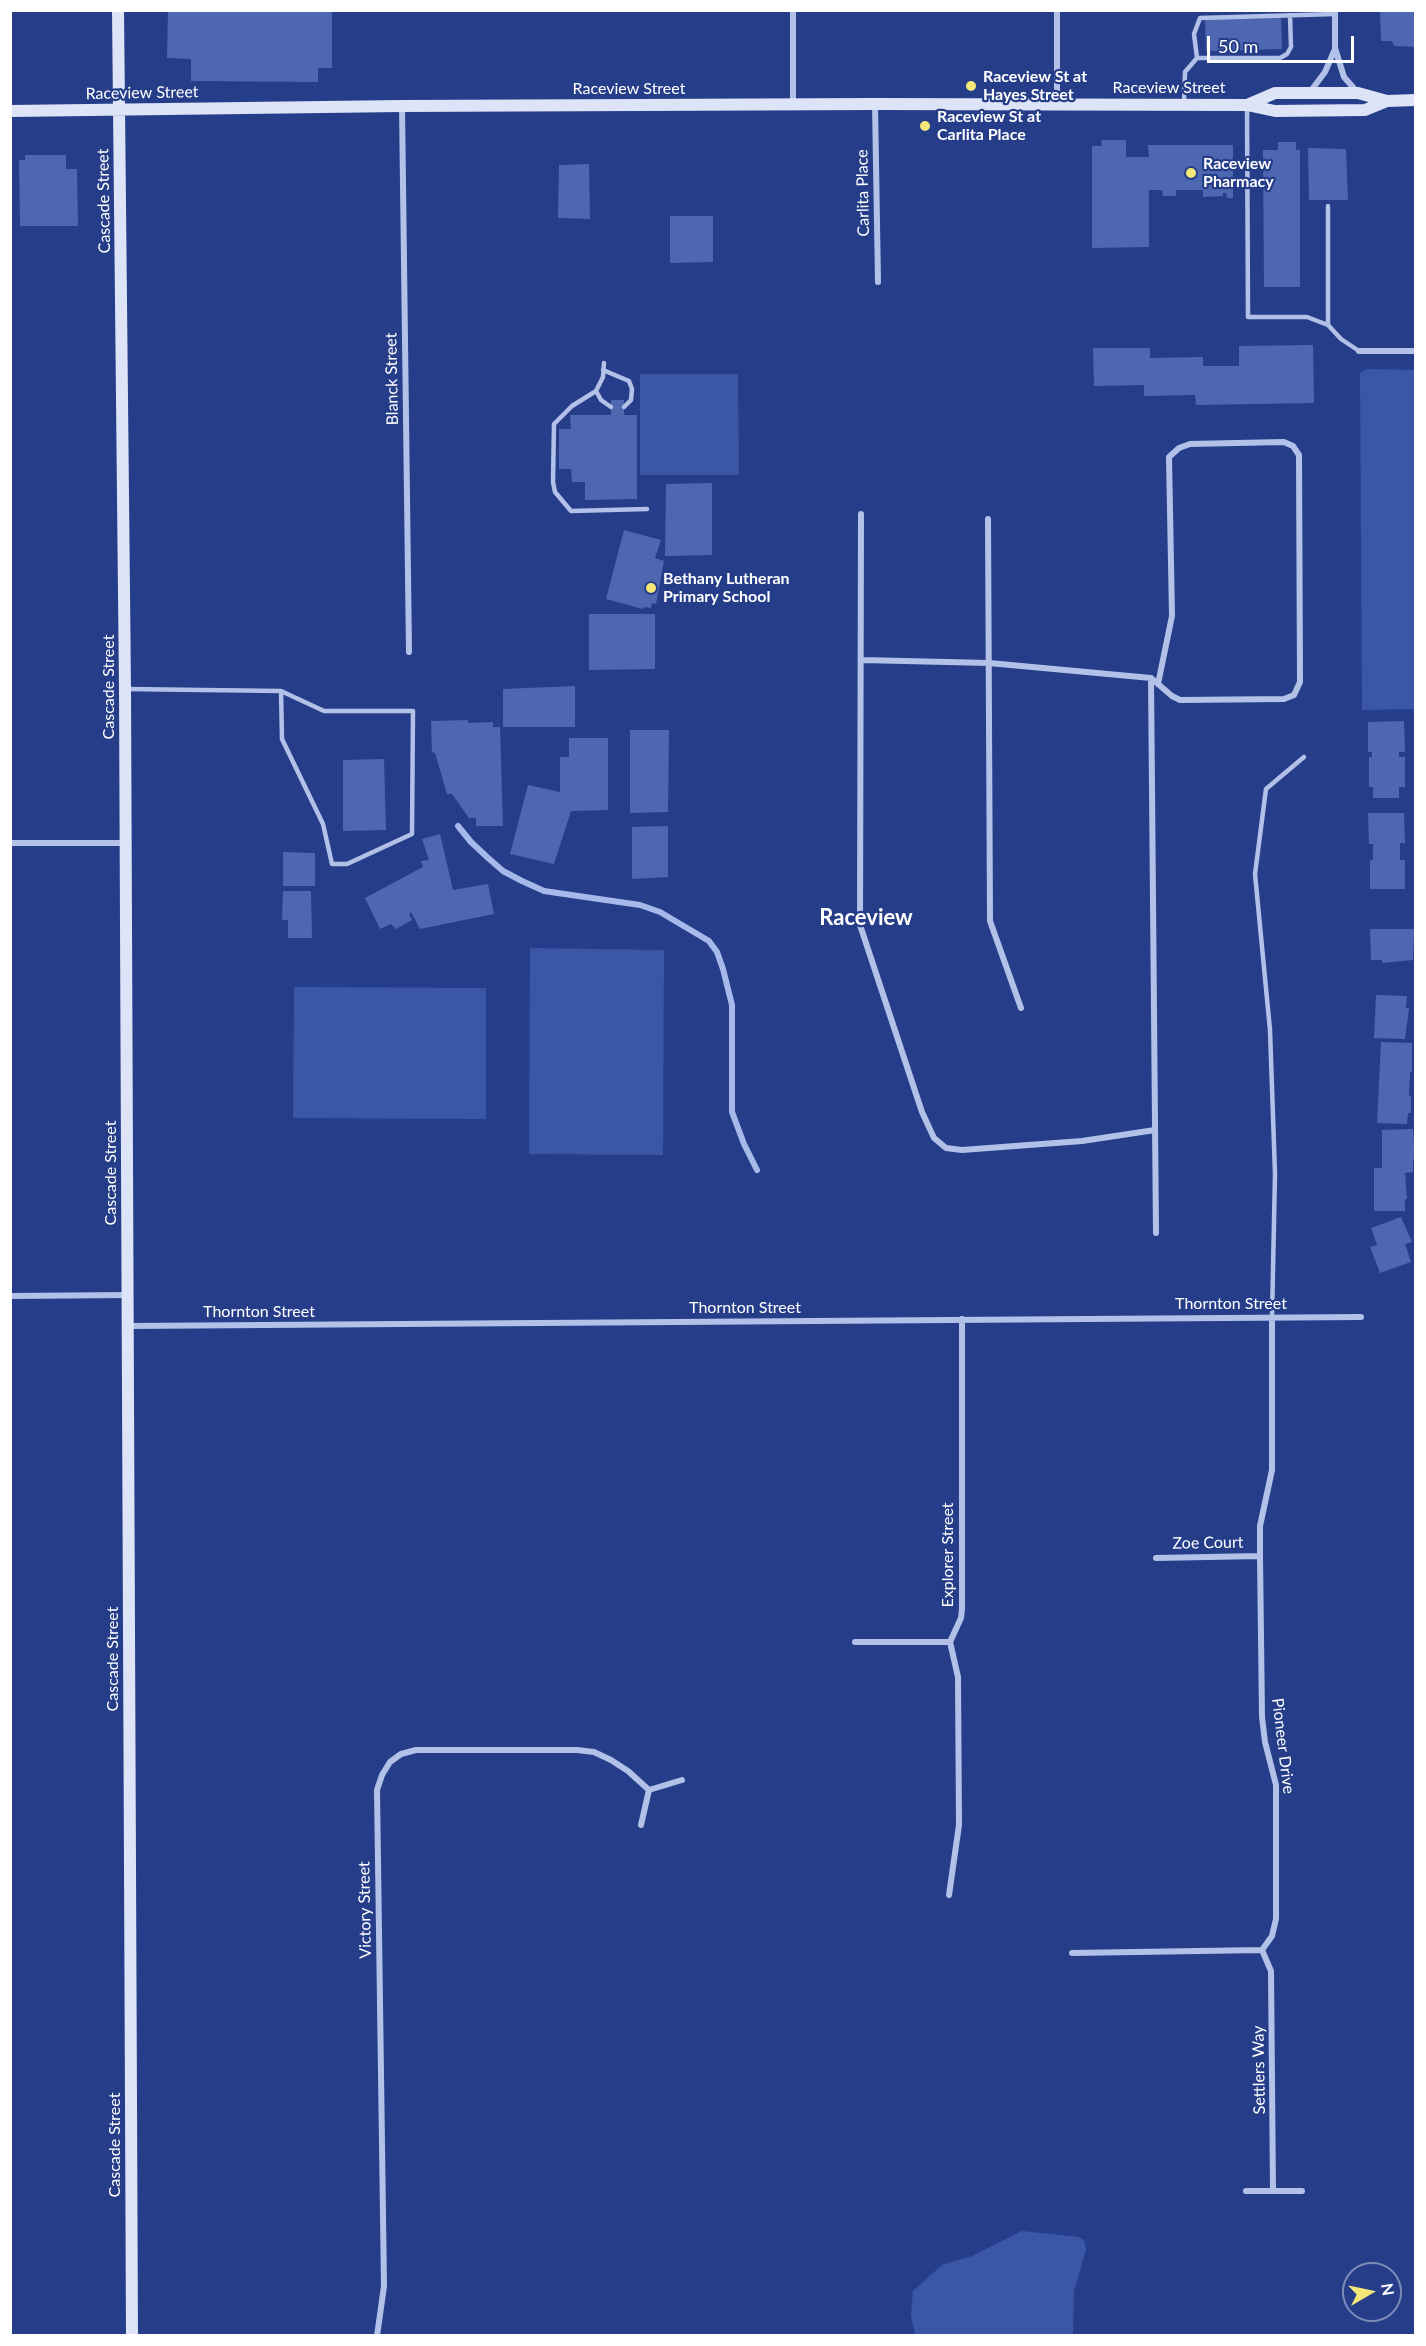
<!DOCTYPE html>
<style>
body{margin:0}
#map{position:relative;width:1426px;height:2346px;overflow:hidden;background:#263e89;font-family:Lato,sans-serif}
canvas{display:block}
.frame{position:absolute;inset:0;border:12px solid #fff;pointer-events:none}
.north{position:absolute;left:1342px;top:2262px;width:60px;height:60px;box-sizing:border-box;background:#263e89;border:2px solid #7d8bb8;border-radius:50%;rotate:81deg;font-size:16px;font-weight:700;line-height:24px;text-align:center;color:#fff}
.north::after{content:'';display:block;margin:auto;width:21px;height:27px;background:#f3e778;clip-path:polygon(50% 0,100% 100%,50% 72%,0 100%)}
.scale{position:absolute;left:1207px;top:36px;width:147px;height:27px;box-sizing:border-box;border:3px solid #fff;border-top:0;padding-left:8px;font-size:18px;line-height:21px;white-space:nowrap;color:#fff;-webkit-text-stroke:4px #263e89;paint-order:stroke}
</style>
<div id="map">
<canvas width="1426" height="2346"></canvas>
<div class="frame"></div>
<div class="north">N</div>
<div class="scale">50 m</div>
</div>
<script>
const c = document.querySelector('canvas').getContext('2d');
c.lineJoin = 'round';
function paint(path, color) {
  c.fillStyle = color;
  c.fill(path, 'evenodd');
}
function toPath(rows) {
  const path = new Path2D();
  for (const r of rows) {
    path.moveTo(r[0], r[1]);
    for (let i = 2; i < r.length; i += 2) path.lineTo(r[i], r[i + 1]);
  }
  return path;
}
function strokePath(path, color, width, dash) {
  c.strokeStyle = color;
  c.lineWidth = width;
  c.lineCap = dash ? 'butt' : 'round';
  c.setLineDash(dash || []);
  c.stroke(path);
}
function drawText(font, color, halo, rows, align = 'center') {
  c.font = font + ' Lato,sans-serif';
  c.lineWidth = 4.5;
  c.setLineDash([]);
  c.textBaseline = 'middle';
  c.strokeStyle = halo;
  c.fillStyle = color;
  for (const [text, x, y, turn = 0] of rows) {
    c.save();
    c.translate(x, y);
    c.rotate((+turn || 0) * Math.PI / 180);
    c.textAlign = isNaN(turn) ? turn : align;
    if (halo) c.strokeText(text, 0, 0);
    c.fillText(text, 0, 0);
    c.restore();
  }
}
paint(toPath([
 [1367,369,1415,370,1415,709,1362,710,1360,373],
 [738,374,739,475,640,475,640,374],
 [530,948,664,950,663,1155,529,1154],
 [294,987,486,988,486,1119,293,1118],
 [1022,2231,1079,2237,1084,2240,1086,2250,1074,2291,1073,2335,915,2335,911,2315,913,2291,942,2265,972,2256]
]), '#3a56a6');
strokePath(toPath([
 [458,826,471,842,487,857,503,871,522,881,544,891,640,905,660,912,709,941,717,952,723,969,732,1005,732,1112,744,1144,757,1170]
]), '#a7b9ea', 6);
paint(toPath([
 [168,10,332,10,332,68,318,68,318,82,191,81,191,59,167,58],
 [1387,10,1416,10,1416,47,1394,46,1392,41,1381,41,1380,12,1387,12],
 [1281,18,1282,49,1206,51,1205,19],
 [1101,140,1126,140,1126,157,1149,157,1148,145,1233,145,1233,198,1227,198,1226,193,1223,193,1223,196,1203,197,1203,190,1176,190,1176,196,1163,196,1162,190,1149,190,1149,247,1092,248,1092,146,1102,146],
 [1278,142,1296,142,1296,150,1300,150,1300,287,1264,287,1263,150,1278,150],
 [1308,148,1346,149,1348,200,1309,200],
 [25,155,66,155,66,169,77,169,78,226,20,226,19,160,25,160],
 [589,164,590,219,558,218,559,165],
 [670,216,713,216,713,262,670,263],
 [1313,345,1314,403,1196,405,1195,395,1144,396,1144,385,1094,386,1093,348,1150,348,1150,358,1203,357,1203,366,1239,366,1239,346],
 [611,400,624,400,624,415,637,415,637,499,585,500,585,482,572,482,571,469,559,469,559,429,571,429,570,415,611,415],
 [712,483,712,555,665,556,666,484],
 [624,530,661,540,655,558,664,561,656,604,652,603,651,608,644,607,643,609,606,599],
 [589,614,655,614,655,669,589,670],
 [575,686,575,727,503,727,503,689],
 [468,720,468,723,493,722,493,727,500,727,503,826,476,826,476,818,469,818,452,794,447,794,435,753,432,752,431,721],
 [1404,721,1405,752,1399,752,1399,757,1405,757,1405,787,1399,787,1399,798,1373,798,1373,787,1369,787,1369,757,1372,757,1372,752,1368,752,1368,722],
 [630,730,669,730,668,812,630,813],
 [569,738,608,738,608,810,571,811,554,864,510,854,528,785,560,792,560,757,569,757],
 [384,759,386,830,343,831,343,760],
 [1368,813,1404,813,1405,843,1400,843,1400,860,1405,860,1405,889,1370,889,1370,860,1373,860,1373,844,1369,844],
 [668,826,668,877,632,879,632,827],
 [440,834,453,890,488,884,494,914,420,929,411,912,409,914,412,920,396,929,391,924,380,929,365,898,423,867,421,861,429,860,422,839],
 [283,852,315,853,315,886,283,886],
 [283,891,311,891,312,938,288,938,288,920,282,920],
 [1370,929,1414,929,1413,960,1382,963,1382,960,1371,960],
 [1376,995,1407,996,1406,1008,1409,1008,1405,1039,1374,1038],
 [1381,1042,1412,1043,1412,1072,1410,1072,1409,1096,1411,1096,1411,1113,1408,1113,1407,1124,1377,1123],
 [1413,1129,1415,1159,1413,1159,1413,1172,1405,1173,1407,1199,1405,1199,1405,1211,1374,1211,1374,1168,1382,1168,1382,1130],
 [1401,1217,1412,1242,1405,1244,1411,1262,1380,1273,1370,1247,1377,1245,1371,1228]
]), '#4e67b1');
strokePath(toPath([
 [1197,58,1194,34,1200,18,1335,14],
 [1184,102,1185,72,1197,58,1280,58,1287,54,1291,47,1290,15],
 [1247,105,1248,317,1307,317,1328,325,1341,339,1359,351],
 [1328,325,1328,206],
 [604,363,603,377,596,391,572,406,554,424,553,482,555,492,571,511,647,509],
 [603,370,629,381,632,389,631,400,624,407],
 [596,391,601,400,611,407],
 [125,689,281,691,324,711,413,711,412,834,347,864,332,864,323,824,282,739,281,691],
 [1272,1317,1275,1174,1270,1030,1255,874,1266,789,1304,757]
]), '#b3c1e9', 4.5);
strokePath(toPath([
 [793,10,793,105],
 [1057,10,1057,104],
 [1335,10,1335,48,1344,77,1358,93],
 [1310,92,1325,72,1335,49],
 [875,104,878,282],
 [402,106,409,652],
 [1359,351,1416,351],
 [861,514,860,925,922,1112,934,1138,946,1148,962,1150,1082,1141,1155,1130],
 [988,519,990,921,1021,1008],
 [862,660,989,663,1151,678,1172,696,1180,700,1284,699,1294,695,1300,682,1299,455,1293,446,1284,442,1190,444,1179,448,1169,457,1172,616,1158,684],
 [1151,678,1156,1233],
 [10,843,125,843],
 [10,1296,128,1295],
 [128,1326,1361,1317],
 [1156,1558,1260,1556],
 [855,1642,950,1642],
 [641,1825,649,1790,682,1780],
 [949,1895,959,1825,958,1677,950,1642,961,1618,962,1609,962,1319],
 [1262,1950,1271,1971,1273,2191],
 [1072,1953,1262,1950,1272,1936,1276,1919,1276,1785,1265,1742,1262,1717,1260,1556,1260,1526,1272,1470,1272,1317],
 [1246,2191,1302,2191],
 [377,2336,384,2286,377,1790,382,1775,390,1762,401,1754,416,1750,577,1750,594,1752,611,1760,628,1771,649,1790]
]), '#b3c1e9', 6);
strokePath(toPath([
 [118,10,125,689,132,2336],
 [1247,105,1275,93,1358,93,1387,101,1416,100],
 [10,111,402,106,875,104,1247,105,1275,111,1365,110,1387,101]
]), '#dde4f8', 12);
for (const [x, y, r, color] of [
 [971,86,6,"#f3e778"],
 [925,126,6,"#f3e778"],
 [1191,173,6,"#f3e778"],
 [651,588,6,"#f3e778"]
]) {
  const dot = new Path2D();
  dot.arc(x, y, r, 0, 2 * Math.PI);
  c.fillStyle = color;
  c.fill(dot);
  strokePath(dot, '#263e89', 2);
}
drawText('bold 16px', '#fff', '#263e89', [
 ["Raceview St at",983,77],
 ["Hayes Street",983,95],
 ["Raceview St at",937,117],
 ["Carlita Place",937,135],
 ["Raceview",1203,164],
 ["Pharmacy",1203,182],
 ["Bethany Lutheran",663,579],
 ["Primary School",663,597]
], 'left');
drawText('16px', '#fff', '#263e89', [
 ["Raceview Street",1169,88],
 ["Raceview Street",629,89],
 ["Raceview Street",142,93,-1],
 ["Carlita Place",863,193,-91],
 ["Cascade Street",104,201,-91],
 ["Blanck Street",392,379,-91],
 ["Cascade Street",109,687,-90],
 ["Cascade Street",111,1173,-90],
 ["Thornton Street",1231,1304],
 ["Thornton Street",745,1308],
 ["Thornton Street",259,1312],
 ["Zoe Court",1208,1543,-1],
 ["Explorer Street",948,1555,-90],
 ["Cascade Street",113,1659,-90],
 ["Pioneer Drive",1283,1746,83],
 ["Victory Street",365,1910,-91],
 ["Settlers Way",1259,2070,-91],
 ["Cascade Street",115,2145,-90]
]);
drawText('bold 22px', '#fff', '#263e89', [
 ["Raceview",866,918]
]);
</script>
